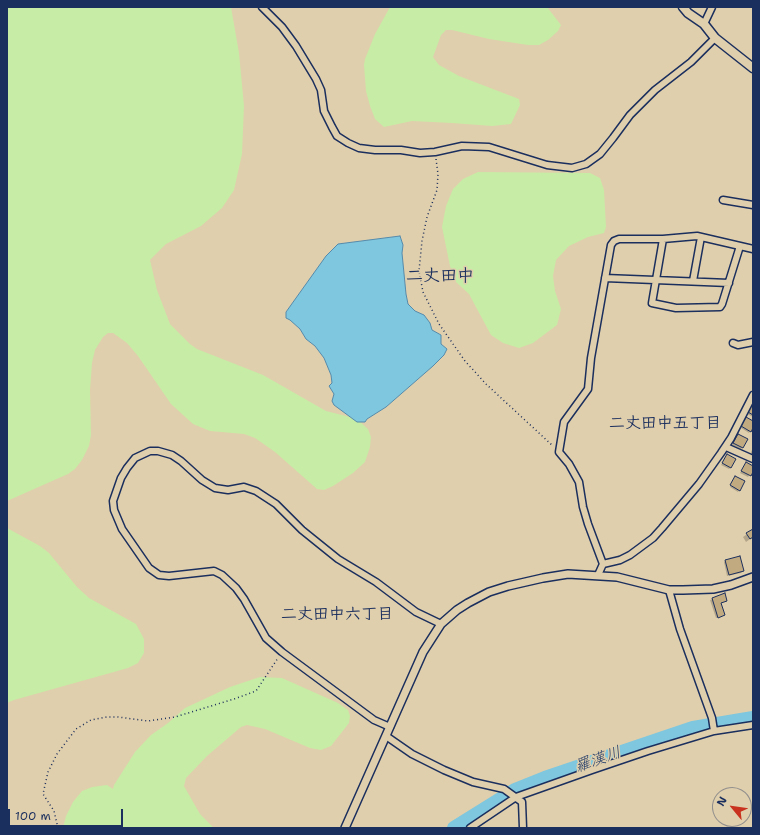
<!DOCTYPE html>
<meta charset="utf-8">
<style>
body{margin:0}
#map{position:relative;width:760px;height:835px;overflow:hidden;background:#e0cfac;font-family:"Shantell Sans",sans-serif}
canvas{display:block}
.frame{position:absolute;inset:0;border:8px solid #1b2f5e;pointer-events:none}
.north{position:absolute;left:712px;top:787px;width:40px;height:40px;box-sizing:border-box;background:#e0cfac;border:1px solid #918f8d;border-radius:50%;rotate:299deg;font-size:11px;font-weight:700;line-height:16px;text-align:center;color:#1b2f5e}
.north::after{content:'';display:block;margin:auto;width:14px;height:18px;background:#c8321e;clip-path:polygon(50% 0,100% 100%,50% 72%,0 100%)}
.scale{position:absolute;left:8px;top:809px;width:115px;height:18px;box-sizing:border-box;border:2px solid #1b2f5e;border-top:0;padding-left:5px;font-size:12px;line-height:14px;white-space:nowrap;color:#1b2f5e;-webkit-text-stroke:3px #e0cfac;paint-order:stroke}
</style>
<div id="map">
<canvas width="760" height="835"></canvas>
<div class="frame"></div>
<div class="north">N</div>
<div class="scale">100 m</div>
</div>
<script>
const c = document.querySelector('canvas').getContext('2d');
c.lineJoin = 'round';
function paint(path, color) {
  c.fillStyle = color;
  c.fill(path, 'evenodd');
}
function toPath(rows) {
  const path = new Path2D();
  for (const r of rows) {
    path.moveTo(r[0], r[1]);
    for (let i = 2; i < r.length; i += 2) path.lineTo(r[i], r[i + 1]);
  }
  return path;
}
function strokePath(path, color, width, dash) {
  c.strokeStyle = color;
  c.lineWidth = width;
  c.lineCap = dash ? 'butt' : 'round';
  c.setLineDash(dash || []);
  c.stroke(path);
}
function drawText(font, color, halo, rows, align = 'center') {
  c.font = font + ' "Shantell Sans","Klee One",sans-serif';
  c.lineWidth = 3;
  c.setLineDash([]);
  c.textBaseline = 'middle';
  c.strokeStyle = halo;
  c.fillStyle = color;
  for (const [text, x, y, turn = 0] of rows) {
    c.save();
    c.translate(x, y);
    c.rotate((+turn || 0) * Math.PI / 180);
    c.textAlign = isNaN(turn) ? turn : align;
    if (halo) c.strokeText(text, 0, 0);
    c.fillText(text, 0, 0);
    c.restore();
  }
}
paint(toPath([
 [7,7,231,7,239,53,244,106,242,154,234,190,222,208,201,226,166,244,150,260,157,290,170,324,190,344,197,349,263,375,326,411,350,417,360,422,368,429,371,437,370,447,365,462,353,473,333,486,324,490,317,489,275,452,255,438,244,434,210,431,193,424,171,404,138,356,127,343,113,333,108,333,103,337,95,350,92,363,90,390,91,435,89,446,82,460,75,469,68,474,7,501],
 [390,7,547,7,561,25,558,31,548,40,539,45,528,45,489,39,452,30,446,30,441,35,433,57,439,65,459,76,519,99,520,105,511,124,492,126,452,123,412,121,384,127,375,119,370,106,366,91,364,65,365,59,375,34],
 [478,172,590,173,600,178,604,190,606,227,604,233,588,237,569,246,556,260,553,276,555,291,561,309,557,325,533,343,519,348,503,343,491,335,469,294,456,282,450,266,442,227,446,206,453,189,463,179],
 [7,528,40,546,49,553,77,587,89,598,136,624,144,639,144,653,138,663,128,668,14,700,7,703],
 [260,677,282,678,338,703,348,710,350,716,349,723,331,746,321,750,310,748,265,729,247,725,241,727,207,756,186,778,184,786,200,814,214,828,63,828,66,816,73,802,82,791,92,787,107,785,113,789,114,785,135,752,151,735,168,723,185,708,230,687]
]), '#c7eca6');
const water = toPath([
 [400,236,403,245,402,253,406,294,408,304,415,311,424,315,430,323,432,330,441,335,441,344,447,349,444,355,433,366,386,407,367,419,365,422,357,422,334,405,332,401,334,394,329,386,332,383,331,375,324,358,315,346,306,339,300,329,290,320,286,318,286,312,326,256,338,244,400,236]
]);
paint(water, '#7ec7de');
strokePath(water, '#568aab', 1);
paint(toPath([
 [753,402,753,417,747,414],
 [745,420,753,422,753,426,749,433,741,428],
 [737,436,742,448,741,449,732,445],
 [753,448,753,455,750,454],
 [727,455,730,468,729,469,721,465],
 [746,463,753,467,753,470,748,477,740,473],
 [734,479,739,490,738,492,730,487],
 [753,530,753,537,746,542,743,537],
 [725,561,743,571,741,573,727,576,724,562],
 [724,595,726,601,720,604,724,615,716,618,710,600]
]), '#0003');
strokePath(toPath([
 [454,828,515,790,545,778,693,728,753,718]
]), '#7ec7de', 14);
const building = toPath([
 [753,402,753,415,748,412,753,402],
 [746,417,753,421,753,428,751,432,741,426,746,417],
 [738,434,748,439,743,448,733,443,738,434],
 [727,454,736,459,731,468,722,463,727,454],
 [746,462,753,466,753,472,751,476,741,471,746,462],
 [735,476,745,481,740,491,730,485,735,476],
 [753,529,753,537,750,539,746,533,753,529],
 [740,556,744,571,729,575,725,560,740,556],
 [725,593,727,601,721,603,725,615,718,618,712,598,725,593]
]);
paint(building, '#c1aa80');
strokePath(building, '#1b2f5e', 1);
const minor = toPath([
 [262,7,282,27,296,46,316,79,321,90,324,111,332,127,337,136,348,143,359,148,375,150,401,150,420,153,435,152,462,146,489,147,547,165,572,168,586,164,600,154,613,138,630,115,655,90,691,62,715,38],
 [704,24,712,7],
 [723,200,753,205],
 [663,239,652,303,676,308,720,307,722,304,740,246],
 [605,278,729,283],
 [693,281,701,237],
 [733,343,738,345,753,342],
 [726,447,753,459],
 [603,564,620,560,630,555,653,538,662,528,699,484,721,453,731,438,753,395],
 [598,575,603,564,588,524,583,507,579,482,569,464,559,452,564,422,588,389,591,358,611,245,614,241,619,239,663,239,697,236,753,249],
 [669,590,680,629,712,718,714,731],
 [390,727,374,720,282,652,266,638,244,599,236,588,222,575,214,571,169,576,159,575,149,568,122,529,114,510,113,501,121,478,127,468,135,458,150,451,158,451,172,455,181,461,202,480,215,488,228,490,244,487,256,491,276,504,302,530,338,559,376,582,416,612,441,624],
 [386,736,412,754,444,770,473,782,504,789,522,802,523,828],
 [470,828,516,797,592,770,648,751,714,731,753,725]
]);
const tertiary = toPath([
 [345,828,423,652,441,624,457,610,468,603,489,592,508,586,543,578,568,574,617,577,669,590,683,590,713,589,731,585,753,577]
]);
const secondary = toPath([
 [683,7,688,13,704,24,715,38,753,68]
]);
strokePath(minor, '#1b2f5e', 9);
strokePath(tertiary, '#1b2f5e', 10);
strokePath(secondary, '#1b2f5e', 11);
strokePath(toPath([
 [436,159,438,174,437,190,427,217,422,241,419,271,423,292,439,324,465,361,486,384,553,446],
 [58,828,54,811,43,794,48,772,57,754,76,729,91,720,107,717,118,717,148,721,175,717,234,699,256,691,278,658]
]), '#1b2f5e', 1.5, [1, 3]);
strokePath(minor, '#e0cfac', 6);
strokePath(tertiary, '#e0cfac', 7);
strokePath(secondary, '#e0cfac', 8);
drawText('bold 16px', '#1b2f5e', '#e0cfac', [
 ["二丈田中五丁目",665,424],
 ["二丈田中六丁目",337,615]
]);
drawText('italic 16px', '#253e6b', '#e0cfac', [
 ["羅漢川",598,760,-19]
]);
drawText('bold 17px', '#1b2f5e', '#e0cfac', [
 ["二丈田中",440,277]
]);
</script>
